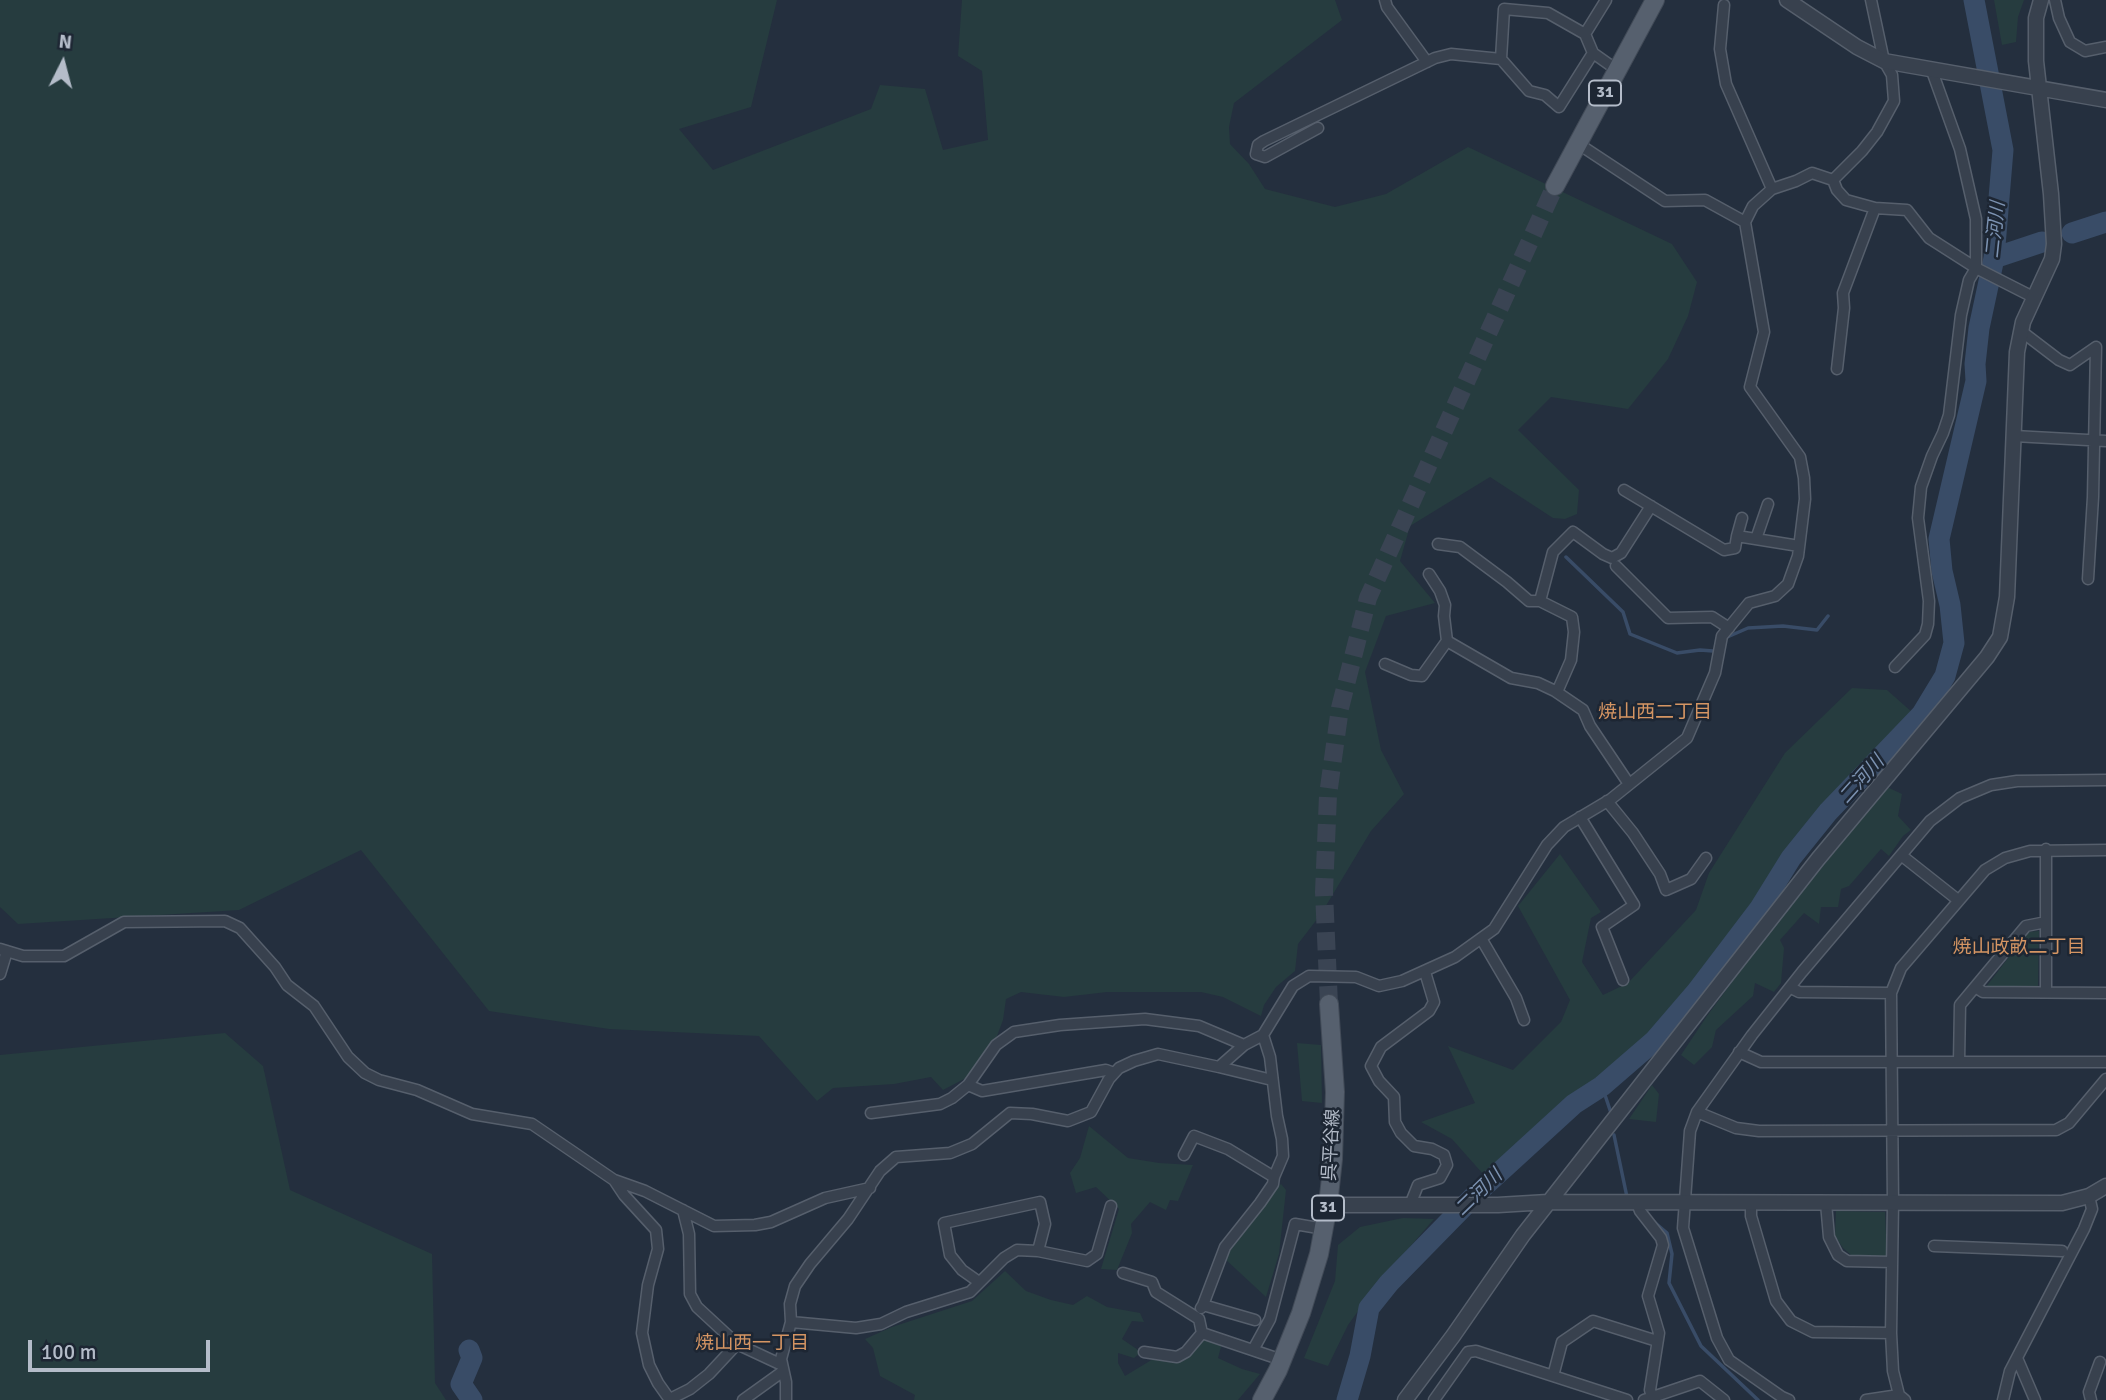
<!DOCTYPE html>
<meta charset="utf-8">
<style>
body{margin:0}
#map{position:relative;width:2106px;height:1400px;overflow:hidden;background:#242f3e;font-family:Signika,sans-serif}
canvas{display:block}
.north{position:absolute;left:28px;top:28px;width:70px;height:70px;-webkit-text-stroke:5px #1d2633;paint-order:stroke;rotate:6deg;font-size:19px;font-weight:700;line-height:28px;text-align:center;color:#b4bcc9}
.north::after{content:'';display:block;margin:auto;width:24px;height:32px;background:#b4bcc9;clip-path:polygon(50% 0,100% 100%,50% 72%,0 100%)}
.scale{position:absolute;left:28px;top:1340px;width:182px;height:32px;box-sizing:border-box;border:4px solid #b4bcc9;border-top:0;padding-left:9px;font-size:21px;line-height:24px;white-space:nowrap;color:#b4bcc9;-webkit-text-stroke:5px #1d2633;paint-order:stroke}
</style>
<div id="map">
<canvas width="2106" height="1400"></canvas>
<div class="north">N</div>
<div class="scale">100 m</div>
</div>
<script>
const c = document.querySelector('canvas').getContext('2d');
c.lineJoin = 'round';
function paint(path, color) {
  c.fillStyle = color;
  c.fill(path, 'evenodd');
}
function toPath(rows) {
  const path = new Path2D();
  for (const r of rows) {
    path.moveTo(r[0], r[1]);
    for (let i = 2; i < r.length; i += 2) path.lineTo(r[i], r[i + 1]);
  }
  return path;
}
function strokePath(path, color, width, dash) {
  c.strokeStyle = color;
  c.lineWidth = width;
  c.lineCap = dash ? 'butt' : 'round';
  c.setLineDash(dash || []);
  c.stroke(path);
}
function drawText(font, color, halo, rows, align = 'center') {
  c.font = font + ' Signika,"Noto Sans JP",sans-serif';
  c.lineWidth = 5;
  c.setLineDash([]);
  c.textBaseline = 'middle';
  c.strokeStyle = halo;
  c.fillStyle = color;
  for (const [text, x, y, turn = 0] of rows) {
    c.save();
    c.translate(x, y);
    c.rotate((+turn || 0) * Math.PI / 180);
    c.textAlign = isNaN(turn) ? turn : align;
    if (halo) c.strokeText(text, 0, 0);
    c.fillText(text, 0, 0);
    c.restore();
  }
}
paint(toPath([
 [0,0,777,0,751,107,679,129,713,170,871,109,880,85,925,89,943,150,988,140,982,71,958,56,962,0,1335,0,1342,20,1234,103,1229,127,1230,144,1249,164,1265,189,1335,207,1386,194,1468,147,1672,244,1697,282,1688,316,1668,359,1628,409,1551,397,1518,430,1579,490,1577,514,1565,519,1553,518,1490,477,1410,526,1400,561,1435,603,1386,616,1365,672,1381,750,1404,794,1371,831,1321,914,1298,944,1295,971,1276,987,1264,1005,1261,1016,1223,997,1201,992,1107,992,1064,997,1021,992,1006,999,1003,1020,997,1036,966,1078,943,1090,931,1077,894,1084,833,1088,817,1101,759,1036,609,1029,489,1011,361,850,239,910,18,924,0,907],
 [1994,0,2024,0,2018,17,2016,42,2002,45],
 [1852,688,1887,690,1913,713,1792,843,1739,924,1648,1042,1483,1174,1452,1139,1421,1122,1475,1103,1448,1046,1513,1070,1561,1022,1570,1000,1518,906,1560,854,1601,912,1591,918,1582,962,1603,995,1628,983,1696,910,1709,873,1785,753],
 [1887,787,1902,794,1898,816,1911,830,1903,836,1889,856,1881,849,1849,886,1841,889,1838,907,1821,907,1819,924,1804,913,1780,940,1784,948,1781,983,1774,992,1755,983,1753,996,1716,1030,1712,1047,1694,1065,1681,1055,1707,1016,1763,940],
 [2039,931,2038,986,1986,987,2028,932],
 [225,1033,263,1066,290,1190,432,1254,435,1383,446,1400,0,1400,0,1055],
 [1297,1043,1321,1045,1322,1103,1302,1101],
 [1652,1085,1659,1094,1656,1122,1629,1119],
 [1089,1126,1128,1158,1159,1163,1193,1165,1178,1201,1170,1200,1166,1210,1150,1202,1131,1224,1132,1233,1117,1270,1101,1269,1119,1209,1096,1187,1076,1193,1070,1173,1080,1158],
 [1281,1184,1286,1190,1279,1254,1266,1297,1224,1258,1270,1194],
 [1836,1211,1885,1212,1887,1256,1851,1255,1843,1248,1835,1236],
 [1403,1218,1434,1219,1377,1285,1348,1325,1328,1366,1304,1358,1335,1281,1338,1245,1360,1227],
 [1005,1271,1026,1291,1051,1300,1073,1305,1087,1296,1107,1307,1140,1313,1144,1322,1132,1321,1122,1339,1141,1352,1134,1358,1118,1353,1118,1363,1125,1376,1153,1359,1178,1362,1191,1353,1205,1336,1222,1343,1218,1358,1242,1369,1260,1374,1238,1400,914,1400,915,1395,880,1376,873,1348,865,1339,892,1327,972,1301]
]), '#263c3f');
strokePath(toPath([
 [1566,557,1623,612,1630,634,1677,653,1700,650,1713,651],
 [1725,638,1748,628,1783,626,1817,630,1828,616],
 [1602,1086,1611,1113],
 [1614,1135,1627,1197],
 [1653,1221,1667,1233,1672,1254,1669,1283,1701,1346,1758,1400]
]), '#394c67', 3.5);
strokePath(toPath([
 [2072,233,2106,222],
 [1994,258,2042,242],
 [469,1350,472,1358,461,1384,472,1400],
 [1347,1400,1360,1356,1369,1308,1389,1283,1480,1190,1574,1104,1602,1086,1654,1041,1697,991,1760,908,1791,858,1828,812,1922,714,1945,676,1954,643,1950,605,1942,571,1939,539,1976,381,1975,364,1979,328,1994,258,2003,150,1974,0]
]), '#394c67', 21);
strokePath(toPath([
 [1329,1004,1324,892,1328,795,1340,708,1368,598,1555,186]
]), '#3a4453', 18, [18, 9]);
const minor = toPath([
 [1385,0,1387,7,1427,62],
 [2055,0,2059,18,2070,42,2085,51,2106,47],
 [1724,5,1720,49,1726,84,1772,189],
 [1593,53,1617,70],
 [1501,59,1529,91,1545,95,1559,107,1593,53,1585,34],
 [1318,128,1265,157,1256,154,1258,145,1264,141,1435,58,1451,54,1501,59,1504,9,1548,13,1585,34,1606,0],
 [1577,143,1665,201,1705,200,1745,222],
 [1833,180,1837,190,1846,200,1875,208,1907,210,1929,238,1976,268,2033,297],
 [1833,180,1862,151,1877,132,1894,101,1892,75,1884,61,1871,0],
 [2021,331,2059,360,2070,365,2096,347,2093,497,2088,579],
 [1837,369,1844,308,1843,293,1875,208],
 [2014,436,2106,441],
 [1624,490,1724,550,1735,548,1737,536,1799,546],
 [1737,536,1742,518],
 [1756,539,1768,504],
 [1438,544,1460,547,1507,582,1529,601,1540,601,1572,617,1574,632,1571,660,1557,692],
 [1616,566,1668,618,1712,617,1729,628],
 [1429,574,1440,591,1445,605,1444,616,1447,641],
 [1540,601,1553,552,1573,532,1603,554,1612,558,1621,553,1651,506],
 [1385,664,1411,675,1422,676,1447,641,1511,678,1538,683,1555,691,1583,710,1590,726,1629,784],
 [1895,667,1925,635,1928,624,1929,601,1918,518,1921,487,1932,456,1943,433,1949,415,1961,315,1969,280,1976,268,1976,219,1960,149,1932,71],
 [1607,801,1633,833,1660,874,1666,890,1691,879,1706,858],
 [1580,817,1634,905,1602,927,1623,980],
 [1901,855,1958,900],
 [1482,940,1516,998,1524,1020],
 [0,949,23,956,64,956,124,922,225,921,240,928,275,967,287,985,314,1006,348,1057,365,1073,379,1080,417,1090,472,1114,532,1124,614,1180,645,1191,714,1226,755,1225,771,1222,825,1198,870,1188],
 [0,974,7,951],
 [1975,987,1983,992,2106,993],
 [1791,988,1799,992,1891,993],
 [2046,992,2046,849],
 [1739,1052,1761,1062,2106,1062],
 [1959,1062,1960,1005,2026,926,2046,922],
 [1219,1067,1272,1080],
 [968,1085,982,1091,1106,1070,1114,1073],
 [1697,1112,1736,1128,1759,1131,2056,1130,2069,1123,2106,1079],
 [871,1113,940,1104,952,1098,968,1085,996,1045,1014,1032,1060,1025,1145,1019,1199,1026,1244,1045],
 [1184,1155,1194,1136,1228,1149,1274,1177,1283,1156,1282,1139,1277,1116,1270,1057,1263,1035],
 [614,1180,624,1195,656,1230,658,1249,648,1285,642,1333,649,1365,658,1383,670,1400],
 [1637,1203,1640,1211,1661,1238,1663,1245,1648,1296,1659,1333,1650,1390,1652,1397],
 [1751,1203,1751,1216,1776,1301,1791,1321,1813,1332,1891,1333],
 [1826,1203,1829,1237,1838,1255,1847,1261,1892,1262],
 [1410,1205,1418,1185,1440,1178,1447,1165,1444,1155,1432,1149,1414,1146,1401,1133,1395,1122,1394,1097,1379,1081,1371,1066,1381,1047,1429,1011,1434,1002,1425,972],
 [683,1210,689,1234,690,1294,697,1307,737,1344,782,1365],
 [1934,1246,2062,1251],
 [1123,1273,1152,1282,1156,1292,1199,1319,1202,1333,1186,1352,1177,1357,1144,1352],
 [979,1282,962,1270,950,1255,944,1223,1040,1202,1045,1224,1038,1251],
 [1203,1305,1225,1247,1260,1203,1273,1184,1274,1177],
 [1201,1308,1203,1305,1255,1320],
 [791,1322,856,1328,881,1324,906,1312,970,1292,1004,1258,1017,1250,1038,1251,1087,1261,1097,1254,1111,1206],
 [1202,1333,1282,1360],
 [1253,1350,1270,1319,1295,1224,1324,1229],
 [2017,1358,2035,1400],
 [1553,1376,1562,1342,1593,1321,1657,1341],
 [670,1399,690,1389,709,1374,737,1344],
 [743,1400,782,1372],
 [786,1400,786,1382,781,1359,791,1322,790,1304,795,1286,810,1264,848,1219,880,1171,896,1157,950,1153,972,1144,1010,1113,1032,1114,1068,1121,1091,1112,1109,1079,1119,1068,1134,1061,1158,1054,1219,1067,1244,1045,1263,1035,1293,986,1309,976,1356,977,1379,986,1402,981,1455,957,1494,929,1547,845,1564,827,1611,799,1687,738,1715,673,1722,636,1749,603,1775,596,1788,584,1798,556,1805,499,1804,478,1800,457,1750,387,1764,332,1745,222,1753,206,1772,189,1796,181,1812,173,1833,180],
 [1434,1400,1468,1352,1476,1351,1627,1400],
 [1644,1400,1700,1381,1724,1400],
 [1789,1400,1782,1397,1729,1360,1717,1338,1683,1228,1690,1131,1697,1112,1752,1035,1802,972,1930,821,1960,798,1991,785,2017,781,2106,780],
 [1866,1400,1899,1395],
 [1905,1400,1899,1395,1893,1371,1891,1333,1893,1203,1891,993,1901,968,1985,870,2005,858,2030,851,2106,850],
 [2003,1400,2010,1371,2084,1229,2092,1209,2089,1196],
 [2091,1400,2089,1392,2100,1362]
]);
const tertiary = toPath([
 [1787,0,1857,47,1884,61,2106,100],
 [1328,1205,1498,1205,1548,1202,2062,1203,2089,1196,2106,1186],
 [1405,1400,1453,1336,1523,1235,1818,859,1987,657,2000,637,2007,597,2017,352,2023,322,2052,259,2054,244,2051,194,2036,61,2036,18,2041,0]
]);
const primary = toPath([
 [1555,186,1655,0],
 [1262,1400,1278,1370,1301,1313,1319,1254,1328,1205,1333,1159,1335,1092,1329,1004]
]);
strokePath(minor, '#565f6c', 13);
strokePath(tertiary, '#565f6c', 17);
strokePath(primary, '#414a57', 20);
strokePath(minor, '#38414e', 10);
strokePath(tertiary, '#38414e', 14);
strokePath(primary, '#56606e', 18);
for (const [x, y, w] of [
 [1605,93,32],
 [1328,1208,32]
]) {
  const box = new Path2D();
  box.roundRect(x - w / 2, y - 12.5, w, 25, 5);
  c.fillStyle = '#1d2633';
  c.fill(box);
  strokePath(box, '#b4bcc9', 2);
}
drawText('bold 16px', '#b4bcc9', null, [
 ["31",1605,93],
 ["31",1328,1208]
]);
drawText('18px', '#b4bcc9', '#1d2633', [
 ["呉平谷線",1332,1145,-87]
]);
drawText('italic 19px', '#7c92b1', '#1d2633', [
 ["二河川",1996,230,-84],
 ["二河川",1862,780,-48],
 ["二河川",1479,1193,-44]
]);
drawText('19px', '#d59563', '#1d2633', [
 ["焼山西二丁目",1655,713],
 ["焼山政畝二丁目",2019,948],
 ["焼山西一丁目",752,1344]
]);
</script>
